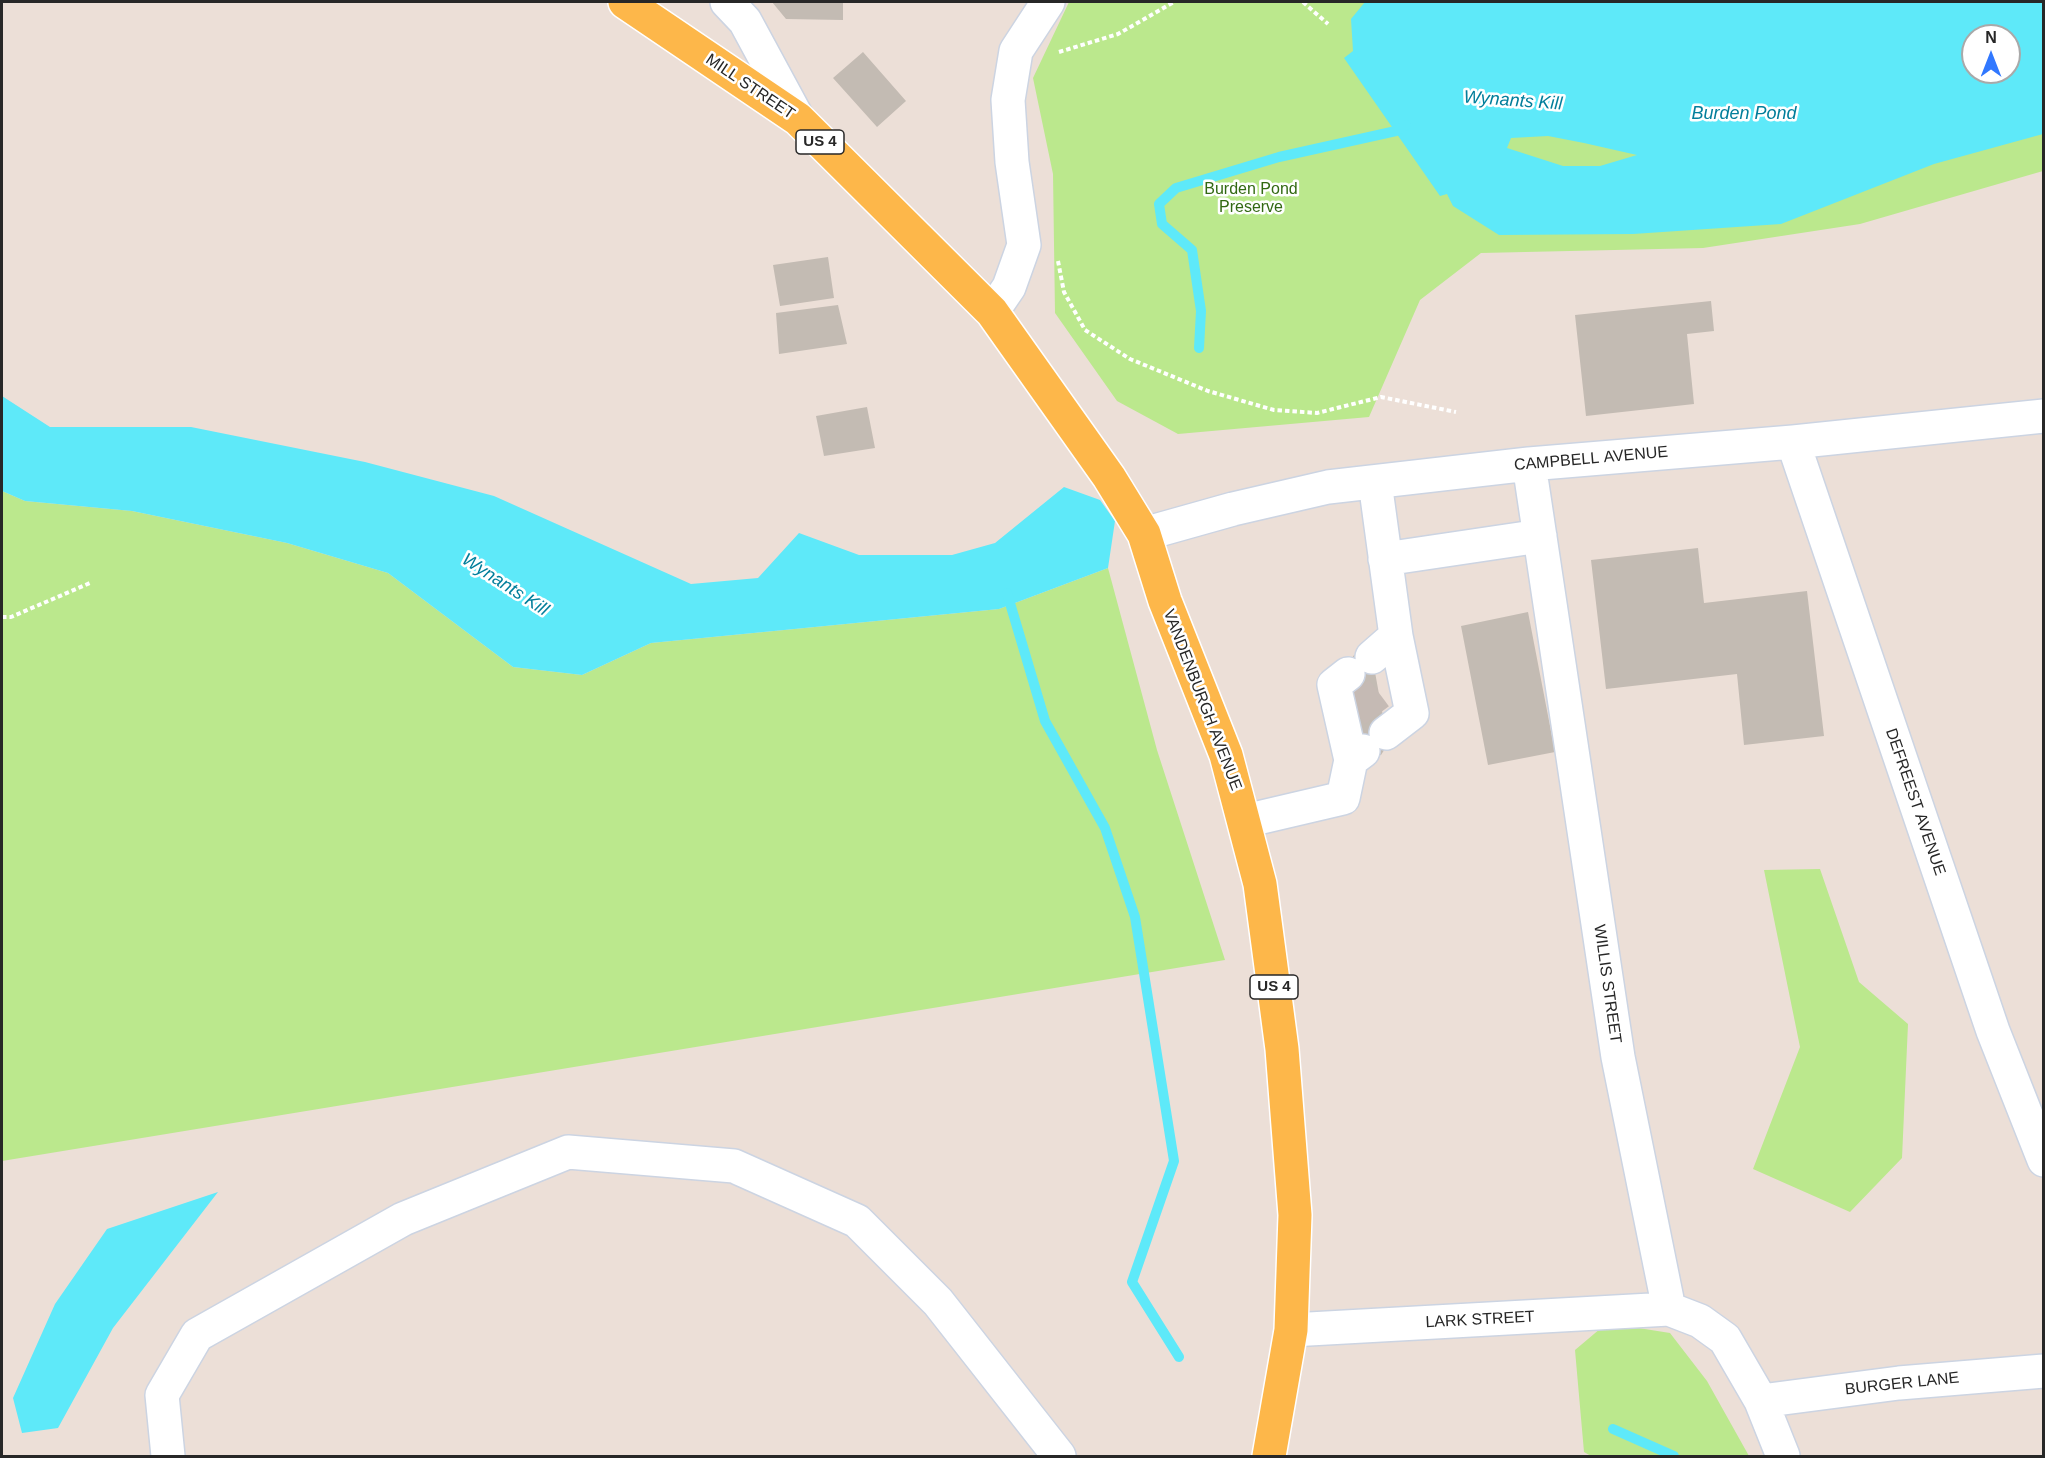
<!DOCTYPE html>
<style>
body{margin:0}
#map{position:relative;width:2045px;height:1458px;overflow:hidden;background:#ecdfd7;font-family:Arial,sans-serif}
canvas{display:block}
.frame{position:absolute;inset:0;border:3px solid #272727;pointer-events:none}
.north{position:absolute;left:1961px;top:24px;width:60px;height:60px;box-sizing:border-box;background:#fff;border:2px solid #a9a9a9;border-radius:50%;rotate:0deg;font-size:16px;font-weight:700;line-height:24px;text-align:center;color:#272727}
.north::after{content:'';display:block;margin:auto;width:21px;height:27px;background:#3178ff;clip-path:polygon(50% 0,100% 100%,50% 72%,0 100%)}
</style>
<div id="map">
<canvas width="2045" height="1458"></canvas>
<div class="frame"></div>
<div class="north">N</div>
</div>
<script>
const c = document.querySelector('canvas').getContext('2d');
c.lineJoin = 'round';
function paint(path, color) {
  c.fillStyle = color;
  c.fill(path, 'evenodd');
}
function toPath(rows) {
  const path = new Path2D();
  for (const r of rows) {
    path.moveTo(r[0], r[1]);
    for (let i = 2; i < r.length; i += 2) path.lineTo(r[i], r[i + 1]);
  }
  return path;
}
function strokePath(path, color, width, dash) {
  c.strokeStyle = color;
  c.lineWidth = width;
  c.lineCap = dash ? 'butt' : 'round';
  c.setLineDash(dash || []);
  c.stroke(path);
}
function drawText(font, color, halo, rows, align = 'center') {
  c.font = font + ' Arial,sans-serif';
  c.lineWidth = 5;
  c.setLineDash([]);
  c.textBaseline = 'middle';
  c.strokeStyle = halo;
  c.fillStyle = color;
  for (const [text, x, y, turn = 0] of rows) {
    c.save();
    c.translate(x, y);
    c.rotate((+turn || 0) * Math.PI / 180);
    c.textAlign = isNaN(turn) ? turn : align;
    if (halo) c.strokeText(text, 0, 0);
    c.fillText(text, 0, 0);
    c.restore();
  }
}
paint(toPath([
 [1069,2,2043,2,2043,171,1860,224,1703,248,1481,253,1420,300,1369,417,1178,434,1117,401,1055,313,1053,174,1033,78],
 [1973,36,2009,36,2009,72,1973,72],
 [2,491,25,501,132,511,287,543,388,573,513,667,582,675,651,643,999,609,1108,568,1157,750,1225,960,2,1161],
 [1820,869,1859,982,1908,1024,1902,1158,1850,1212,1753,1169,1800,1047,1764,870],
 [1607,1323,1670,1333,1707,1381,1749,1456,1591,1456,1584,1452,1575,1350]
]), '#bbe88d');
paint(toPath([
 [1365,2,2043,2,2043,134,1934,164,1781,224,1633,234,1499,235,1453,206,1447,194,1440,196,1344,58,1353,51,1351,19],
 [1973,36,2009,36,2009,72,1973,72],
 [1548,136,1584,143,1637,155,1600,166,1563,166,1507,148,1511,138],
 [2,396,50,427,191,427,365,462,494,496,691,584,758,578,799,533,859,555,952,555,995,543,1064,487,1100,500,1115,521,1108,568,999,609,651,643,582,675,513,667,388,573,287,543,132,511,25,501,2,491],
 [218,1192,113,1328,58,1428,22,1433,13,1398,55,1304,107,1229]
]), '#5ee9f9');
strokePath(toPath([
 [1199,348,1201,311,1192,250,1162,224,1159,204,1176,188,1279,157,1396,131,1406,125],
 [1007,593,1045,721,1105,828,1135,917,1174,1161,1132,1282,1179,1357],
 [1613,1429,1674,1456]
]), '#5ee9f9', 10);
paint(toPath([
 [772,2,843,2,843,20,786,19],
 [863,52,906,101,877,127,833,78],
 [828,257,834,298,780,306,773,265],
 [1711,301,1714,331,1687,334,1694,404,1586,416,1575,315],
 [838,305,847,344,779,354,776,313],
 [867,407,875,448,824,456,816,416],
 [1698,548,1704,603,1807,591,1824,736,1744,745,1737,674,1606,689,1591,560],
 [1528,612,1555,752,1488,765,1461,626],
 [1371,650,1388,744,1381,755,1365,759,1346,669,1354,655]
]), '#c3bbb3');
strokePath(toPath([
 [1355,711,1379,693]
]), '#c5bab4', 33, [33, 16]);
const minor = toPath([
 [727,2,745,21,798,119],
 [992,312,1009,287,1024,245,1012,162,1008,100,1016,51,1048,2],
 [1793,442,1993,1031,2044,1160],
 [1529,464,1618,1057,1669,1309,1700,1321,1725,1339,1761,1401,1783,1456],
 [1375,482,1396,636],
 [1144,534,1233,509,1328,487,1529,464,1793,442,2044,416],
 [1385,559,1540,536],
 [1372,657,1396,636,1412,713,1386,733],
 [1348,674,1334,685,1351,760,1363,751],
 [1245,821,1343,798,1351,760],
 [1291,1330,1669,1309],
 [1761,1401,1899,1383,2044,1371],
 [168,1456,162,1395,197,1335,403,1219,568,1152,734,1166,857,1221,938,1302,1059,1456]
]);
const major = toPath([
 [625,2,798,119,992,312,1109,477,1144,534,1165,601,1226,755,1260,884,1282,1049,1295,1215,1291,1330,1269,1456]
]);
strokePath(minor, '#ccd4e2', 36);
strokePath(major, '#fff', 36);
strokePath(toPath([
 [1303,2,1328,24],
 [1059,52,1118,34,1174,2],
 [1058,261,1064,292,1085,330,1130,359,1208,391,1274,410,1317,413,1381,397,1456,412],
 [2,617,11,617,90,583]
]), '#fff', 4, [4.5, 3]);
strokePath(minor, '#fff', 33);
strokePath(major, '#fdb74a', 33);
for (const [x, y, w] of [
 [820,142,48],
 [1274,987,48]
]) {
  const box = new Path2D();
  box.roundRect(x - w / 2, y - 12, w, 24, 4.5);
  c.fillStyle = '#fff';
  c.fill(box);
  strokePath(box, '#272727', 1.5);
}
drawText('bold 15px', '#272727', null, [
 ["US 4",820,142],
 ["US 4",1274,987]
]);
drawText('16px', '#272727', '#fff', [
 ["MILL STREET",750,87,34],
 ["CAMPBELL AVENUE",1591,459,-5],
 ["VANDENBURGH AVENUE",1202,700,69],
 ["DEFREEST AVENUE",1915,802,71],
 ["WILLIS STREET",1607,984,82],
 ["LARK STREET",1480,1320,-3],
 ["BURGER LANE",1902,1384,-6]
]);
drawText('16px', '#326912', '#fff', [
 ["Burden Pond",1251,190],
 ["Preserve",1251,208]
]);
drawText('italic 18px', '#027e9b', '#fff', [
 ["Wynants Kill",1513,101,4],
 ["Burden Pond",1744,114],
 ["Wynants Kill",505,585,33]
]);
</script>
